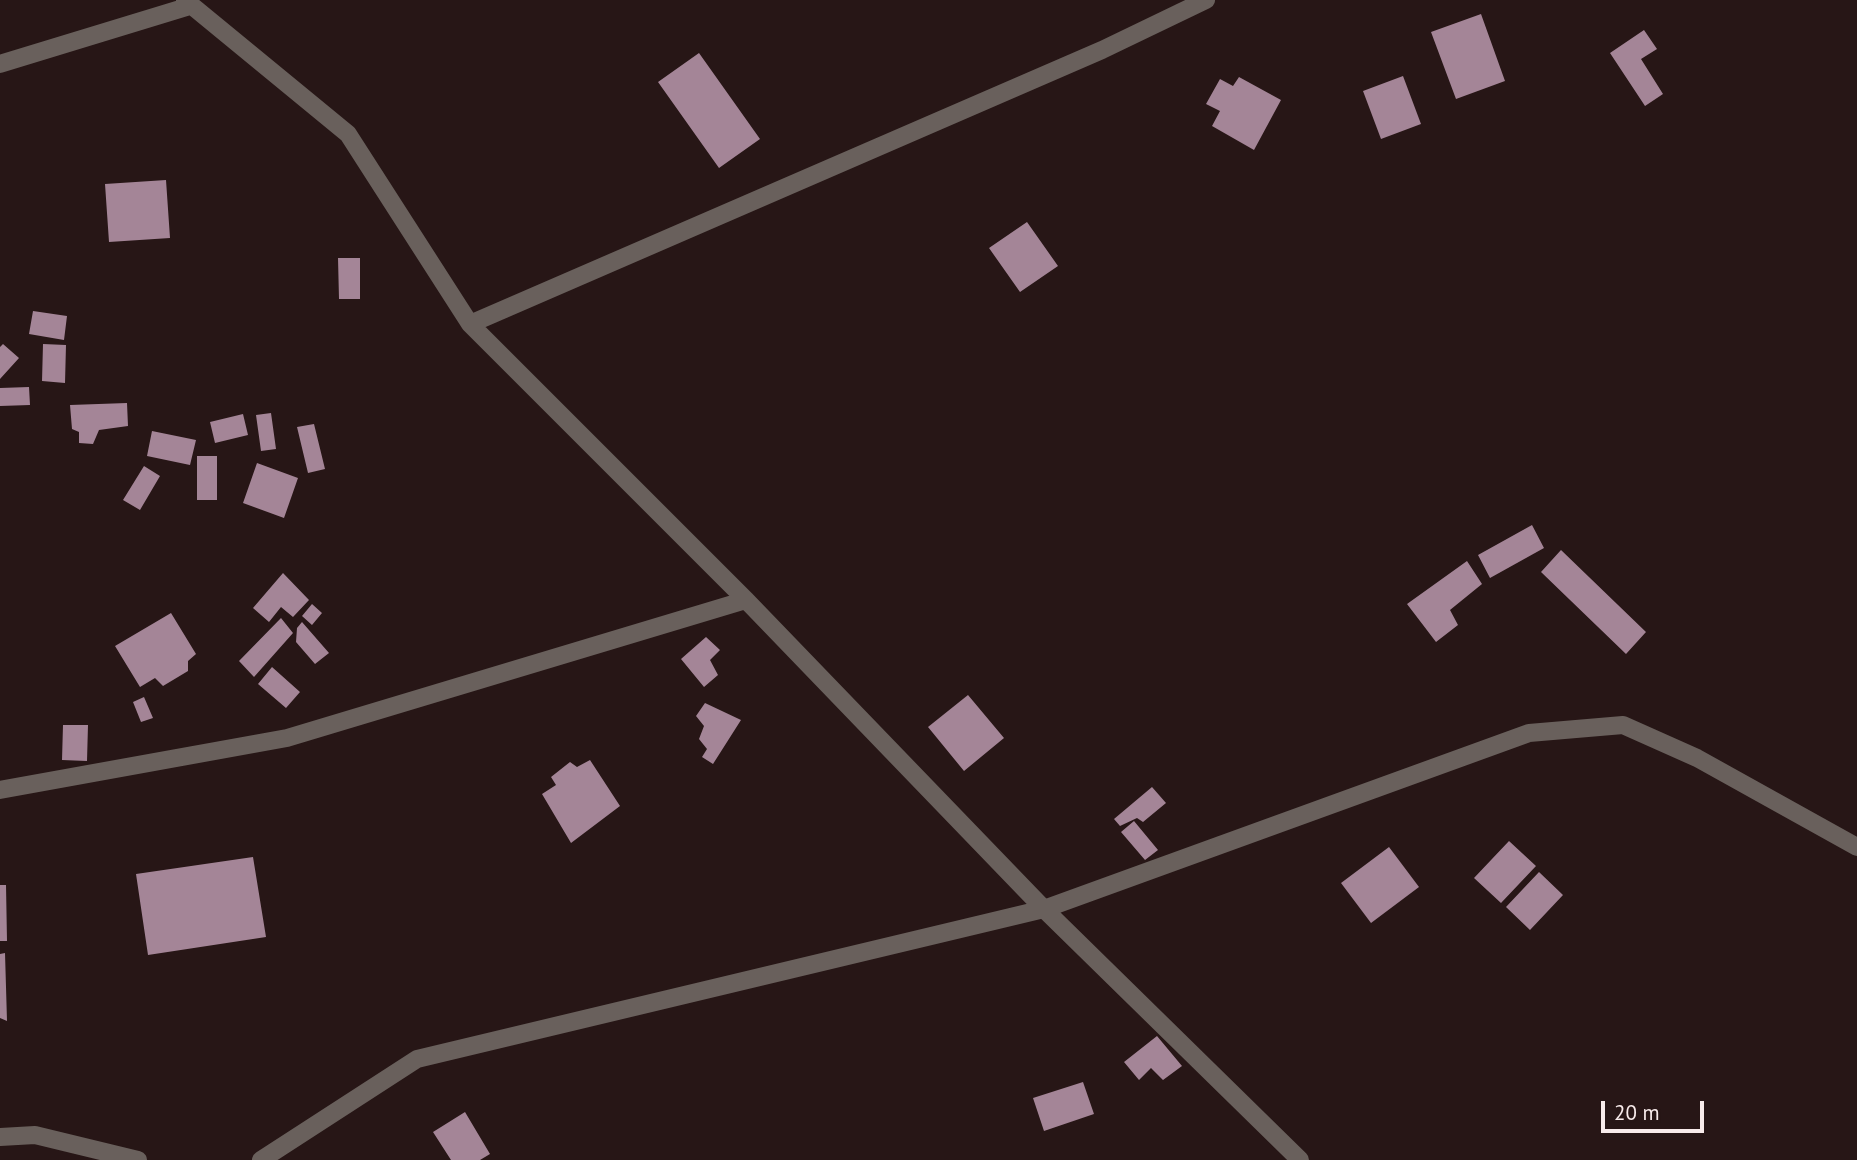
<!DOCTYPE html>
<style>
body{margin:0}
#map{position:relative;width:1857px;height:1160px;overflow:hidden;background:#271616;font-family:"PT Sans",sans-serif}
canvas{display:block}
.scale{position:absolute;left:1601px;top:1101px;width:103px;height:32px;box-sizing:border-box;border:4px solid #f8ebeb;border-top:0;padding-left:9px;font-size:21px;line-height:24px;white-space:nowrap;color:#f8ebeb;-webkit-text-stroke:5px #271616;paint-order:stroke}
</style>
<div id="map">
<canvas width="1857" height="1160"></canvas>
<div class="scale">20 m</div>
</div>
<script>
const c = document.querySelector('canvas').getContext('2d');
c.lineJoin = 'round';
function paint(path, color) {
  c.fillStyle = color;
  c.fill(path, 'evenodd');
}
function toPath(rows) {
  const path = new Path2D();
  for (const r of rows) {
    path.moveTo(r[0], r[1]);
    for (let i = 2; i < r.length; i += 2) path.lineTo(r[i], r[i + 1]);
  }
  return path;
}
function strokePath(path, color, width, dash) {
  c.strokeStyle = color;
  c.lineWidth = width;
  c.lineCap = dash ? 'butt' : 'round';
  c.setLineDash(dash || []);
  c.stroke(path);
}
paint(toPath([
 [1481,14,1505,81,1456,99,1431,32],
 [1644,30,1657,49,1641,59,1663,94,1645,106,1610,53],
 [699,53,760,139,719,168,658,82],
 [1403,76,1421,124,1381,139,1363,91],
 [1239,77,1281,100,1254,150,1212,126,1220,111,1206,104,1220,79,1233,86],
 [166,180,170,238,109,242,105,184],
 [1027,222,1058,266,1020,292,989,248],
 [338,258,360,258,360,299,339,299],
 [33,311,67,316,64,340,29,334],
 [3,344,19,358,0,379,0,347],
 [43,344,66,345,65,383,42,381],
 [29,387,30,405,0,406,0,388],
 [127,403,128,426,99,430,93,444,79,443,79,432,72,429,70,405],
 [271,413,276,449,261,451,256,415],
 [243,414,248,435,215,443,210,422],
 [314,424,325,469,308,473,297,427],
 [152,431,196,440,190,465,147,456],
 [197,456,217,456,217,500,197,500],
 [257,463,298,478,284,518,243,503],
 [144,466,160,476,140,510,123,500],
 [1532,525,1544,548,1490,578,1478,555],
 [1561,550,1646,632,1626,654,1541,572],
 [1467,561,1482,584,1450,610,1458,625,1436,642,1407,604],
 [283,573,309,600,293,617,281,607,269,622,253,608],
 [312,604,322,613,312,625,302,616],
 [171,613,196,654,188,661,188,671,163,686,155,678,140,687,115,646],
 [281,618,293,633,254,677,239,661],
 [302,622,329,653,315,664,296,642,297,628],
 [706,637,720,650,710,660,718,675,704,687,681,659],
 [272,667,300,692,286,708,258,684],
 [968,695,1004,738,964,771,928,727],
 [144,697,153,718,141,722,133,702],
 [705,703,741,720,713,764,702,757,707,749,699,739,704,726,696,716],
 [63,725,88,725,87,761,62,760],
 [590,760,620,806,571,843,542,794,556,785,551,777,570,762,577,767],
 [1152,787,1166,803,1143,822,1137,818,1120,826,1114,819],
 [1134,821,1158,850,1145,860,1121,832],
 [1509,841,1536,866,1501,903,1474,878],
 [1389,847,1419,887,1371,923,1341,883],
 [253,857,266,937,148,955,136,874],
 [1539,872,1563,895,1530,930,1506,907],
 [0,885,6,885,7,941,0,941],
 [5,953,7,1021,0,1018,0,954],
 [1157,1036,1182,1066,1163,1080,1151,1068,1139,1080,1124,1062],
 [1083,1082,1094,1114,1044,1131,1033,1098],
 [465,1112,490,1154,480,1160,451,1160,433,1132]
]), '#a48597');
strokePath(toPath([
 [185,0,348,134,470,324,746,600,1044,909,1300,1160],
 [0,64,190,6],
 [470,324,1102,50,1206,0],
 [0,790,287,738,746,600],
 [0,1137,35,1135,138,1160],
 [261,1160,417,1059,1044,909,1529,733,1623,725,1697,758,1857,847]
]), '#69605c', 18);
</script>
